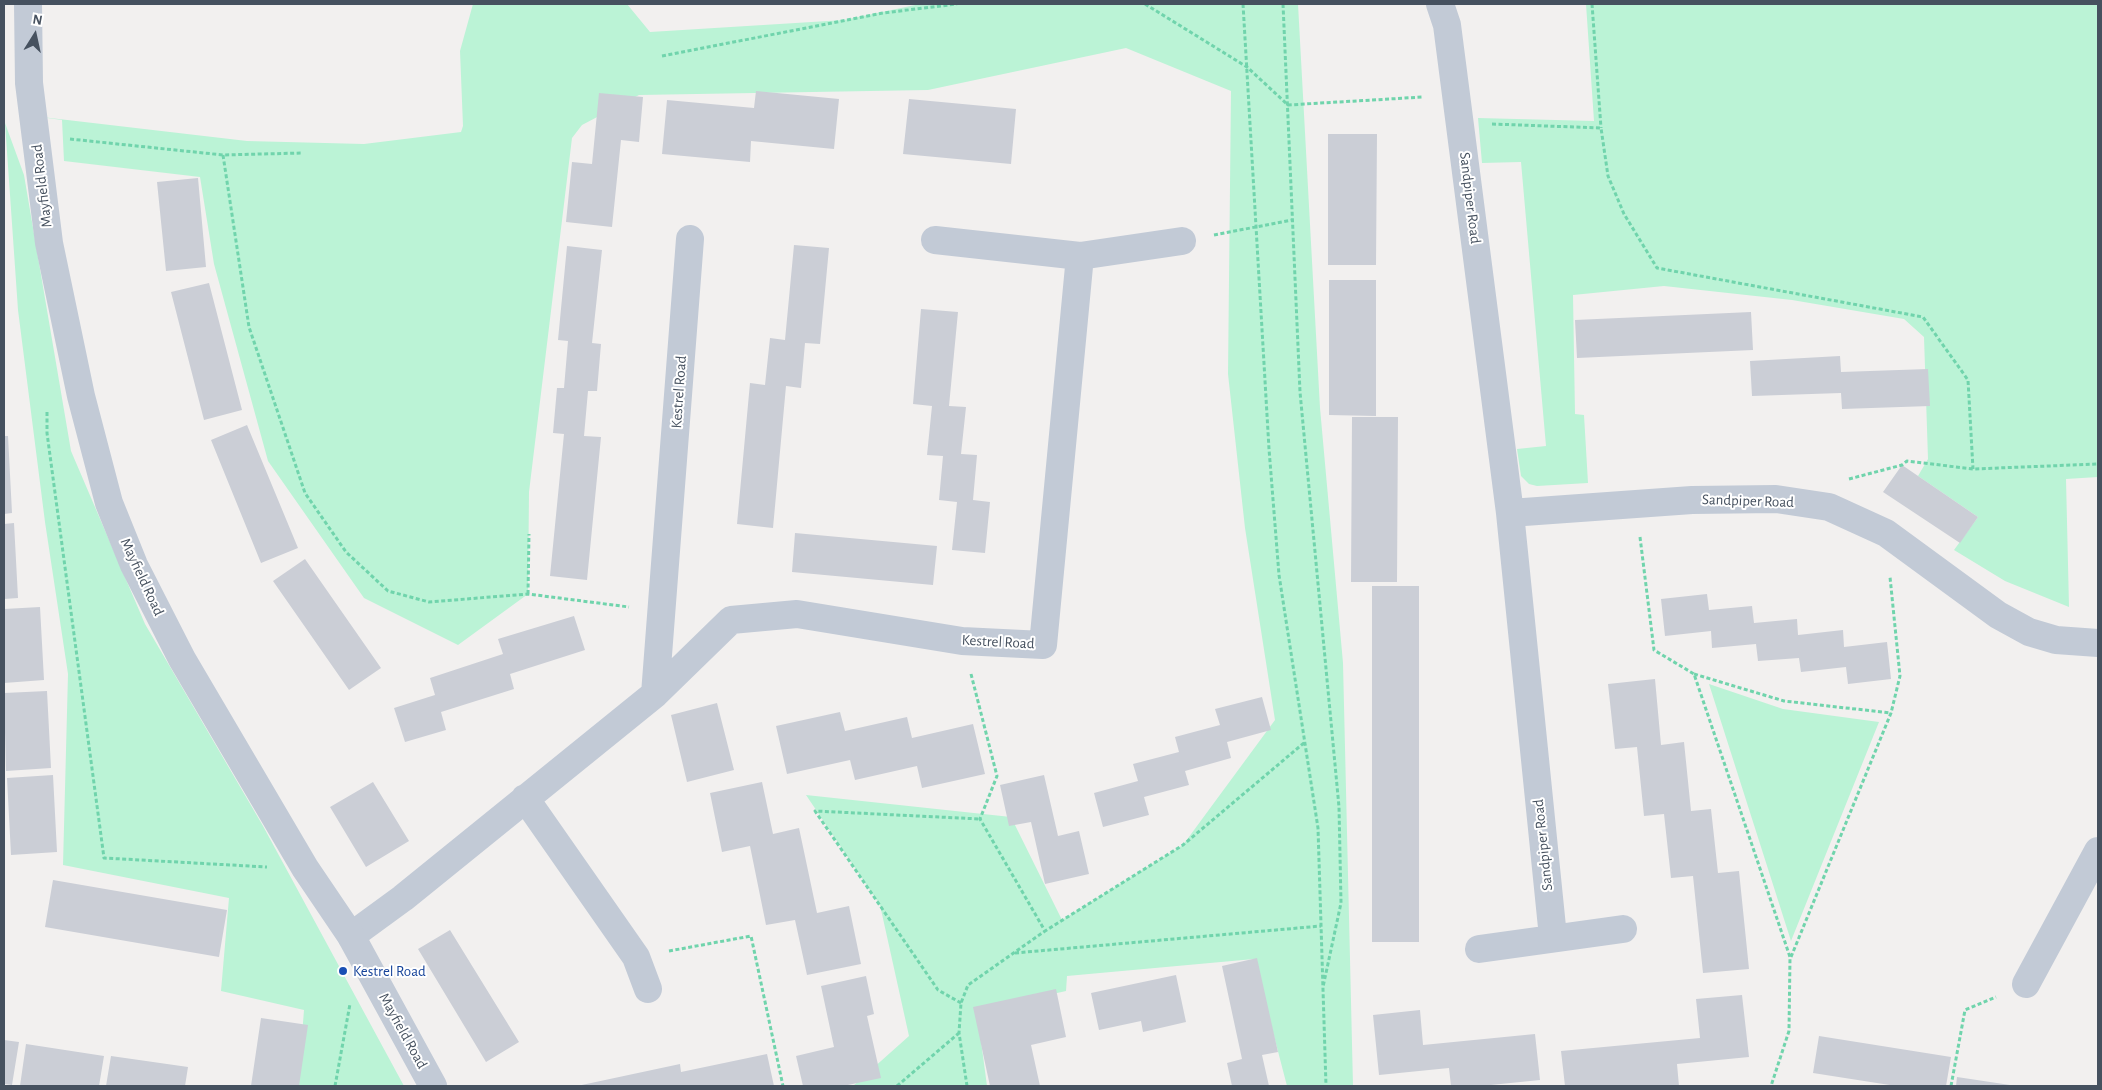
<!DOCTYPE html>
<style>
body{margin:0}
#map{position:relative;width:2102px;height:1090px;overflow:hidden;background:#f2f0ef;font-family:"Alegreya Sans",sans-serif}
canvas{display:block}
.frame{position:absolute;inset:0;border:5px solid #46515f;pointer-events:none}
.north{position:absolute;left:10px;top:10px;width:50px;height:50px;-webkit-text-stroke:4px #fff;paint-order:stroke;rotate:10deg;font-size:14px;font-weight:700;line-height:20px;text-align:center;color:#46515f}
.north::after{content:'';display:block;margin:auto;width:18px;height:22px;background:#46515f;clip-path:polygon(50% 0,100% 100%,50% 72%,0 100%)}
</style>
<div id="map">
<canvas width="2102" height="1090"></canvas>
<div class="frame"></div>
<div class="north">N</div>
</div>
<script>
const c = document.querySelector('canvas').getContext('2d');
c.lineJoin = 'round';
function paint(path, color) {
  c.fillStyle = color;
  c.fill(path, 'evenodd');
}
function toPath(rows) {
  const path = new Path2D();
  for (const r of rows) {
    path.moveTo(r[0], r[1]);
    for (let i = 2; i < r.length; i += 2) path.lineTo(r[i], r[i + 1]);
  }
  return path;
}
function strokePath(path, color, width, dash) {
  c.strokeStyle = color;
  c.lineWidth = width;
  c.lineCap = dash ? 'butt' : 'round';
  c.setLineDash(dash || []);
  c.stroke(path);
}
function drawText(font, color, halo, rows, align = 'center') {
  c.font = font + ' "Alegreya Sans",sans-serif';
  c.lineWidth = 4;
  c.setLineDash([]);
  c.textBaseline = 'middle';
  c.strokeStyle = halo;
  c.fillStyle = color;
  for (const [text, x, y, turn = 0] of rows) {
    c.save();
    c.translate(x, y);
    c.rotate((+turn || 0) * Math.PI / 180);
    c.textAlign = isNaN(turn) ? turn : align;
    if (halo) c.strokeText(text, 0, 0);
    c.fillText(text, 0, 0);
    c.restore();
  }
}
paint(toPath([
 [473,4,627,4,650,32,844,20,920,4,1298,4,1320,408,1343,663,1353,1086,1287,1086,1254,959,1067,976,1066,991,977,1011,987,1086,853,1086,909,1036,880,905,806,795,1011,817,1062,920,1183,845,1275,720,1245,528,1228,374,1231,91,1126,48,928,90,639,95,582,125,572,138,529,492,528,594,458,645,364,598,268,461,214,264,200,177,64,161,62,120,33,116,247,141,364,144,461,132,463,126,460,51],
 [1586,4,2098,4,2098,477,2066,479,2069,607,2005,581,1954,550,1978,517,1918,476,1928,459,1924,337,1904,319,1792,300,1664,286,1573,295,1575,414,1584,415,1588,483,1537,486,1529,484,1521,476,1517,449,1546,446,1521,162,1482,163,1478,118,1594,121],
 [5,123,24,175,71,451,145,624,263,826,404,1086,298,1086,304,1010,221,991,229,898,63,865,68,674,45,522,18,310],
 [1709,684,1783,709,1879,722,1791,941]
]), '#bbf3d6');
paint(toPath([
 [756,91,839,99,834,149,751,141,750,162,662,154,667,100,754,108],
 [599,93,643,97,639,142,621,140,612,227,566,222,572,162,592,164],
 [909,99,1016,109,1011,164,903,154],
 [1328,134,1377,134,1376,265,1328,265],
 [198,178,206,267,166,271,157,182],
 [794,245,829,248,820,344,805,343,801,388,786,386,773,528,737,524,750,383,765,385,770,338,785,340],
 [567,246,602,250,592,343,601,344,597,391,588,391,584,436,601,437,587,580,550,576,564,434,553,433,557,388,564,388,568,341,558,340],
 [1329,280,1376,280,1376,416,1329,415],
 [209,283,242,410,204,420,171,292],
 [921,309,958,312,949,406,966,407,961,454,977,455,973,500,990,502,985,553,952,550,957,502,939,500,943,456,927,455,932,406,913,404],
 [1751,312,1753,350,1577,358,1575,320],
 [1840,356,1841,372,1928,369,1930,406,1842,409,1841,393,1752,396,1750,361],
 [1352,417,1398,417,1397,582,1351,582],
 [247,425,298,548,261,563,211,440],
 [4,436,8,436,12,513,4,514],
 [1902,465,1978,517,1960,543,1883,492],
 [14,523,18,598,4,599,4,524],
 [795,533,937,546,933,585,792,572],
 [305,559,381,668,349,690,273,581],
 [1372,586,1419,586,1419,942,1372,942],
 [1707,594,1709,610,1752,606,1754,623,1797,619,1798,635,1843,630,1844,647,1887,642,1891,679,1848,684,1846,667,1801,672,1799,658,1758,661,1756,644,1712,648,1711,631,1665,636,1661,599],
 [40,607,44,680,4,683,4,609],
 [574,616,585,650,510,674,514,689,441,712,446,730,405,742,394,708,435,695,430,678,503,654,498,639],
 [1655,679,1661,745,1684,742,1691,811,1711,809,1718,873,1739,871,1749,969,1703,973,1693,876,1671,878,1664,814,1644,816,1637,747,1615,749,1608,684],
 [47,691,51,768,6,771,4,693],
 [1262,697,1271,730,1227,742,1231,758,1185,771,1189,785,1144,797,1149,815,1103,827,1094,793,1138,781,1133,764,1179,752,1175,737,1220,725,1215,709],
 [717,703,734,770,687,782,671,715],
 [840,712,845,731,907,717,912,738,973,724,985,774,922,788,917,766,855,780,850,760,787,774,776,726],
 [53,775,57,852,11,855,7,778],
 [1044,775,1058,836,1079,831,1089,874,1045,884,1031,822,1009,826,1000,785],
 [373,782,409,841,366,867,330,807],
 [762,782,773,834,799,828,817,913,849,906,861,964,807,975,795,920,766,925,750,846,722,852,710,793],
 [53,880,227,910,219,957,45,927],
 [450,930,519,1042,486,1062,418,949],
 [1257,958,1278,1052,1262,1055,1269,1086,1232,1086,1227,1063,1242,1059,1222,966],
 [1176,975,1186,1022,1143,1032,1141,1021,1099,1030,1091,993],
 [866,976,874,1014,867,1016,881,1078,843,1086,803,1086,796,1056,834,1047,821,986],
 [1056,989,1066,1037,1031,1045,1040,1086,990,1086,973,1007],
 [1742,995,1749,1057,1677,1064,1679,1086,1565,1086,1561,1051,1700,1038,1696,999],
 [1420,1010,1423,1045,1535,1034,1540,1080,1481,1086,1451,1086,1449,1068,1379,1075,1373,1015],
 [261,1018,308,1025,299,1086,251,1086],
 [1819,1036,1951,1057,1946,1086,1896,1086,1813,1073],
 [4,1040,19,1042,12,1085,4,1084],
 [26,1044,104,1056,99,1086,20,1086],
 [767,1054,774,1086,577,1086,680,1064,681,1072],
 [111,1056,188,1067,185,1086,106,1086],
 [1957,1077,2010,1085,2010,1086,1956,1086]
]), '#cbced6');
strokePath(toPath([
 [1145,4,1247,67,1288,105,1423,97],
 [1243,4,1269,449,1279,575,1318,828,1326,1086],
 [1283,4,1300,392,1339,807,1341,903,1323,987],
 [1592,4,1601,128],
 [662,56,883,13,957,4],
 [1492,124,1601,128,1608,176,1624,214,1657,268,1923,317,1968,380,1973,469],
 [70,139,223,155,302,153],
 [223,155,249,327,305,493,346,552,388,591,429,602,528,594,629,607],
 [1214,235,1292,220],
 [47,412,47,433,104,858,267,867],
 [1849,479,1902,465,1907,461,1973,469,2098,464],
 [1640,537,1654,650,1694,674,1790,957,1789,1031,1771,1086],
 [528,594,529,534],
 [971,674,997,776,980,819,1045,931,1183,845,1305,742],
 [1694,674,1784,701,1891,713],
 [669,951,751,936,783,1086],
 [1015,953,1321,926],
 [1791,957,1891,713,1900,676,1890,577],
 [961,1003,938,990,815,811,980,819],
 [335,1086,350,1004],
 [897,1086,959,1033],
 [967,1086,959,1033,961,1003,968,985,1045,931],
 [1951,1086,1965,1010,1996,997]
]), '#70d4ac', 3, [4, 2.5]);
strokePath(toPath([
 [1440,4,1447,25,1510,513,1553,937],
 [935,240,1080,256,1182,241],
 [1510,513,1692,500,1776,499,1829,507,1886,533,1998,615,2029,632,2056,640,2098,643],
 [655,694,690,239],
 [525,798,636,957,648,989],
 [351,936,403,898,655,694,731,620,797,614,962,641,1043,645,1080,256],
 [1479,949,1623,929],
 [2026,984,2098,851]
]), '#c2cad6', 28);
strokePath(toPath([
 [28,4,29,83,49,243,81,396,109,503,134,565,182,659,305,868,351,936,433,1086]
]), '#c2cad6', 28);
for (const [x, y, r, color] of [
 [343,971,5,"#1a4fb4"]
]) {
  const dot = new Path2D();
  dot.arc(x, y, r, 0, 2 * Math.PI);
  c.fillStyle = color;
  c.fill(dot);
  strokePath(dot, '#fff', 2);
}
drawText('15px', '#46515f', '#fff', [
 ["Mayfield Road",42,186,-97],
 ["Sandpiper Road",1470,198,83],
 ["Kestrel Road",679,392,-86],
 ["Sandpiper Road",1748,501,2],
 ["Mayfield Road",142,577,65],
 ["Kestrel Road",998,642,3],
 ["Sandpiper Road",1543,845,-96],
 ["Mayfield Road",403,1031,61]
]);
drawText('15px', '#164399', '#fff', [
 ["Kestrel Road",353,971]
], 'left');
</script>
